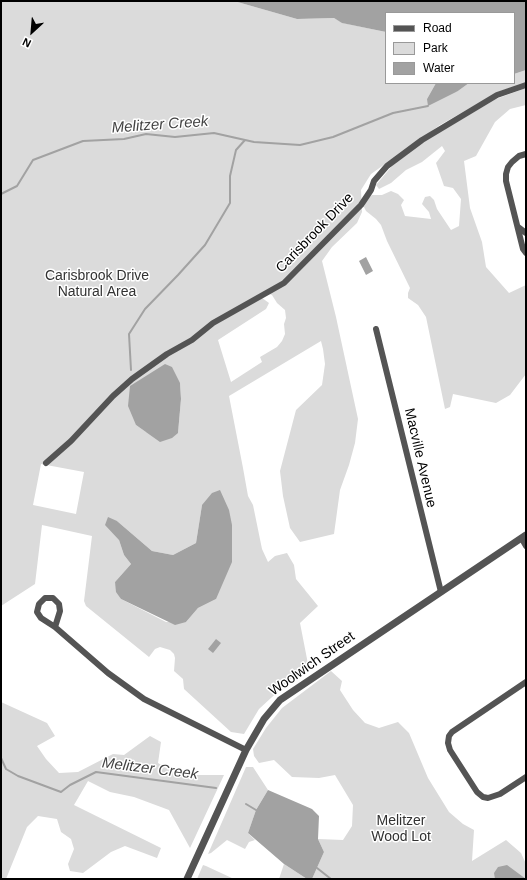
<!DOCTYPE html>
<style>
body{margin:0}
#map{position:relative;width:527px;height:880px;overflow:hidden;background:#fff;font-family:Helvetica,sans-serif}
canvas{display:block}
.frame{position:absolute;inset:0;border:2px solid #000;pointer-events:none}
.legend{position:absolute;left:385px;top:12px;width:130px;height:72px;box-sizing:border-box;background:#fff;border:1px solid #999;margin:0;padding:5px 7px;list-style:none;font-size:12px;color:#000}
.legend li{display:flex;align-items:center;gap:8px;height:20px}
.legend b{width:20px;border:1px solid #999}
.north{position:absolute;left:12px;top:12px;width:40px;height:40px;-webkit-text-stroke:3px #fff;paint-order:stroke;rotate:206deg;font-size:11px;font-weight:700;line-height:16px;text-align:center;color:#000}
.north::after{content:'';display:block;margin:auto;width:14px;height:18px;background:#000;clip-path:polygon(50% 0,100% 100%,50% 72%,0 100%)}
</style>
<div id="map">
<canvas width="527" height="880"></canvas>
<div class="frame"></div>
<ul class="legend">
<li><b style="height:5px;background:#545454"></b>Road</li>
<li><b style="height:11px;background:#dbdbdb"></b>Park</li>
<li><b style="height:11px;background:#a2a2a2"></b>Water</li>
</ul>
<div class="north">N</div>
</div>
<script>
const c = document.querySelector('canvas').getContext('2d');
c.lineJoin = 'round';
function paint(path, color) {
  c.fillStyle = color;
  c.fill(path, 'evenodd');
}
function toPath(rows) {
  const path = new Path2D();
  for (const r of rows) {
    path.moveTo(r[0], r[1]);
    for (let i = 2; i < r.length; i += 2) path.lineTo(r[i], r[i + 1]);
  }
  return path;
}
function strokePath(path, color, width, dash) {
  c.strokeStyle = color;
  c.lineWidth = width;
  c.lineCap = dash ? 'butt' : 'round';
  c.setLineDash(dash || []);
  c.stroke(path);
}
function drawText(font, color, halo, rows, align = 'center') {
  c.font = font + ' Helvetica,sans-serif';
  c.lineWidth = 3;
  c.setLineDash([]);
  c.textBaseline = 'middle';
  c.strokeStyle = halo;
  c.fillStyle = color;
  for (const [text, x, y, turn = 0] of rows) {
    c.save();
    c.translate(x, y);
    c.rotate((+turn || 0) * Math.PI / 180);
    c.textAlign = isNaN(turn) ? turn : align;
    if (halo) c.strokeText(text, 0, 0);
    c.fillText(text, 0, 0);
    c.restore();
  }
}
paint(toPath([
 [1,1,234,1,297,19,334,18,343,23,386,32,386,83,436,83,427,99,458,91,469,83,514,83,514,74,526,70,526,83,500,91,440,125,371,174,361,190,362,212,357,223,332,247,322,261,336,317,358,419,355,443,349,465,340,490,334,534,300,542,290,528,283,496,280,471,296,410,322,385,325,364,323,349,321,341,229,396,243,468,248,496,253,505,262,549,268,562,275,556,287,553,294,565,296,579,318,606,300,623,308,664,259,709,244,734,231,732,184,689,183,679,174,671,175,658,174,654,170,650,160,647,155,649,149,657,86,606,84,601,92,536,42,525,35,584,1,606],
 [265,292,272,295,277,303,285,310,286,318,284,324,285,334,282,341,277,347,260,357,262,362,231,382,218,340,266,309,269,303,258,295],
 [180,383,181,399,178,433,146,432,136,425],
 [41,464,84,472,76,514,33,505],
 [202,505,216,599,198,608,186,622,166,622,121,599,115,582,131,564,124,555,119,540,117,521,152,551,173,555,196,543],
 [526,88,526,105,510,109,495,122,476,156,464,161,470,208,482,242,486,267,509,293,526,285,526,374,510,395,496,403,453,394,450,407,445,409,426,317,418,305,408,298,408,293,410,288,387,241,381,225,376,219,366,211,364,207,366,200,372,195,382,195,391,191,398,194,404,200,401,205,405,216,431,219,429,212,422,204,425,197,430,196,434,200,437,209,451,230,459,226,461,199,453,188,444,186,436,163,445,151,442,146,422,162,406,170,391,183,379,189,376,185,392,166,423,142,496,99],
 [331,671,342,681,340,690,353,710,365,723,379,728,398,722,409,733,428,778,449,812,463,824,474,830,472,861,506,840,521,853,526,864,526,879,312,879,324,852,318,839,343,840,352,826,353,805,335,775,319,778,292,777,274,760,259,763,254,756,253,749,266,728,282,708],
 [1,702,47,723,55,736,37,746,46,759,59,773,78,772,113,754,124,755,150,736,161,742,158,763,178,775,224,775,190,848,169,810,134,797,110,792,88,781,74,805,161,848,157,858,125,846,111,852,83,873,70,871,68,864,74,849,71,839,61,832,57,819,38,816,27,827,6,879,1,879],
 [246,767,253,767,268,790,256,810,248,833,255,840,249,842,245,849,227,840,211,853,208,854],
 [284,864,307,879,279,879],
 [203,865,206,866,234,879,197,879]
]), '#dbdbdb');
paint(toPath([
 [234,1,526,1,526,70,514,74,514,13,386,13,386,32,342,23,334,18,297,19],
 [436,83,469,83,458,91,428,106,427,99],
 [366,257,373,271,366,275,359,261],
 [165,364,172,367,180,383,181,399,178,433,172,438,160,442,136,425,128,406,130,386],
 [220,490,229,510,232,525,232,562,216,599,198,608,186,622,175,625,121,599,116,592,115,582,131,564,124,555,119,540,105,525,108,517,117,521,152,551,173,555,196,543,202,505,212,493],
 [216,639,221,643,213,653,208,649],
 [268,790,312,809,319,816,318,839,324,852,312,879,307,879,284,864,248,833,256,810],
 [507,865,526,879,495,879,494,873,498,867]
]), '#a2a2a2');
strokePath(toPath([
 [1,194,17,186,33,160,83,141,124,139,146,134,175,137,214,133,254,142,300,145,333,137,393,113,428,106],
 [131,370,129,334,145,309,178,275,205,245,230,203,230,176,236,150,245,140],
 [1,758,6,769,18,776,61,792,70,785,96,772,216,788],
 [246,804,256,810],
 [317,868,331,879]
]), '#a2a2a2', 2);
strokePath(toPath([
 [526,154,519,156,512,162,508,167,506,174,506,181,523,249,526,253],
 [518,227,526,233],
 [376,329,441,592],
 [46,463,71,441,113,396,132,379,167,354,192,340,213,323,284,283,361,205,371,190,374,181,387,166,422,140,497,95,526,85],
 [522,539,526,546],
 [55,627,60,611,59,604,53,598,45,598,39,604,37,612,41,618,55,627,108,673,144,699,246,750],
 [526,682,452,732,449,736,448,743,450,750,477,792,483,797,488,798,500,794,526,777]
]), '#545454', 6);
strokePath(toPath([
 [187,879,246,750,264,719,280,700,526,535]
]), '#545454', 7);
drawText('14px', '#000', '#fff', [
 ["Carisbrook Drive",315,233,-46],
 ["Macville Avenue",420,458,77],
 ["Woolwich Street",312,664,-35]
]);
drawText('14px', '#323232', '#fff', [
 ["Carisbrook Drive",97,276],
 ["Natural Area",97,292],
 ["Melitzer",401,821],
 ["Wood Lot",401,837]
]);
drawText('italic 15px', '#434343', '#fff', [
 ["Melitzer Creek",160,125,-4],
 ["Melitzer Creek",150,769,7]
]);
</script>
